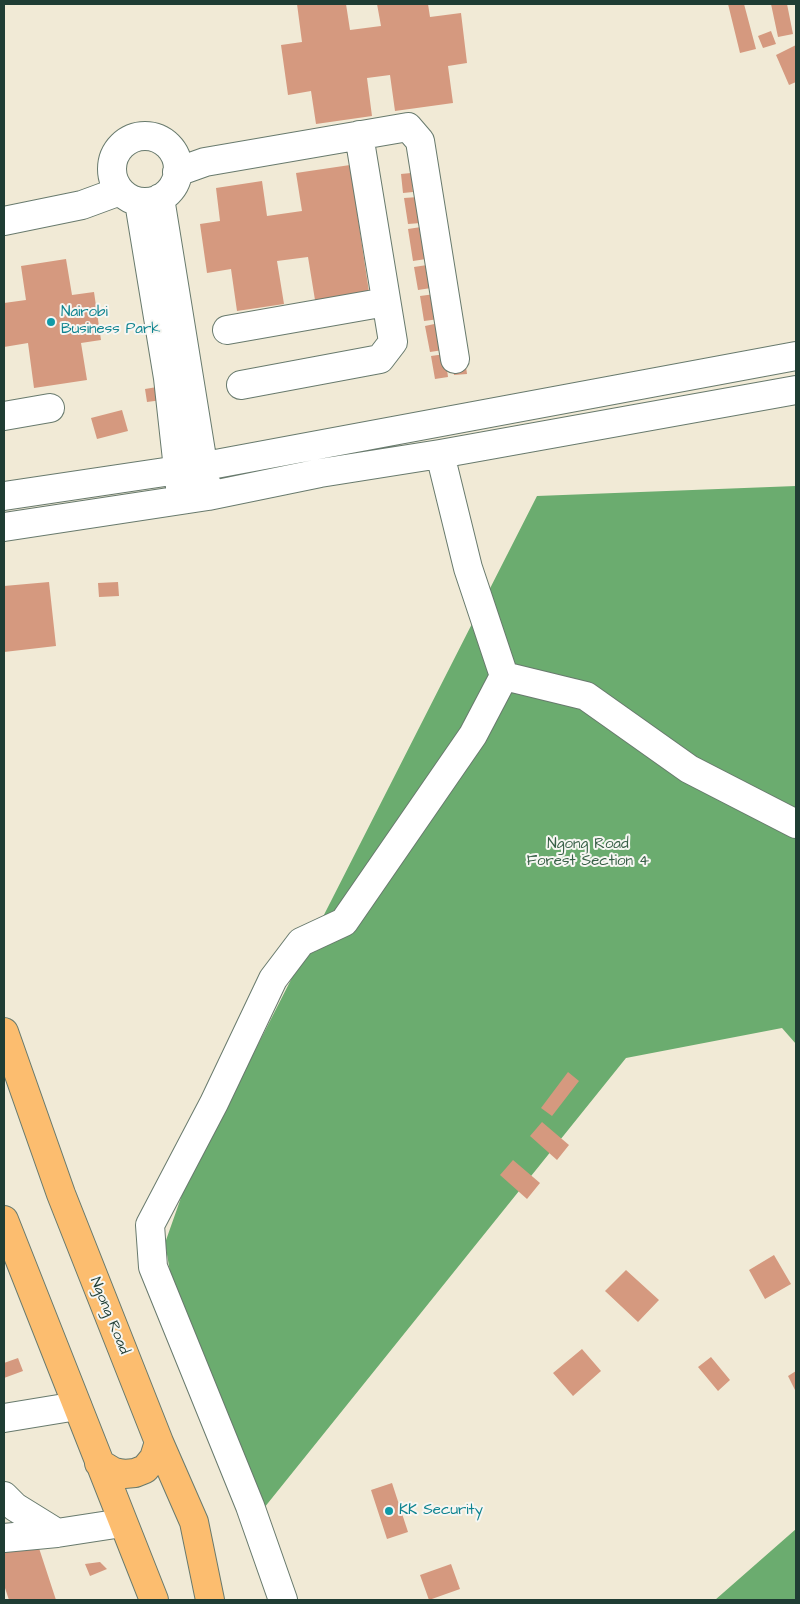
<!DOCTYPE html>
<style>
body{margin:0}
#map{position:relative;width:800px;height:1604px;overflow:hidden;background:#f1ead6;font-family:"Architects Daughter",sans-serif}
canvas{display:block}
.frame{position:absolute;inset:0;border:5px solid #1f3d34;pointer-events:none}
</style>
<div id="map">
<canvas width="800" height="1604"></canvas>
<div class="frame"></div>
</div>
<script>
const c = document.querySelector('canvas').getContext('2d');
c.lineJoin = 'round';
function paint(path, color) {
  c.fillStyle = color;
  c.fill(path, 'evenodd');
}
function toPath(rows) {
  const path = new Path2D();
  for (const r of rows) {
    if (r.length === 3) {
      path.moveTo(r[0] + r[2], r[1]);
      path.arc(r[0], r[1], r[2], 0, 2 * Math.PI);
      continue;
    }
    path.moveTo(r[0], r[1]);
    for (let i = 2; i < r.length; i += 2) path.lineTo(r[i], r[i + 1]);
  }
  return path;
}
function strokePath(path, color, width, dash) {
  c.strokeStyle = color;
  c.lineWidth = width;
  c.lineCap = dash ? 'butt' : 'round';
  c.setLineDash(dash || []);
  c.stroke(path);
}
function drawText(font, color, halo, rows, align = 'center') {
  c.font = font + ' "Architects Daughter",sans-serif';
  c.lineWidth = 4;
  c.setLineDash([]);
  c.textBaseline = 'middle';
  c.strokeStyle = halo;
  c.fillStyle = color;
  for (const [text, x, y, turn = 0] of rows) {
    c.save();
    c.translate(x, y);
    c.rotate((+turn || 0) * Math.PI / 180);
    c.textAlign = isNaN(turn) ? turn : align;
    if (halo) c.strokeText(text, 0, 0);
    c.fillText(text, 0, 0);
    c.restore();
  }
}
paint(toPath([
 [796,486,796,1044,782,1028,626,1058,264,1508,176,1306,165,1243,183,1192,537,496],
 [796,1529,796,1600,715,1600]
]), '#6bac6f');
paint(toPath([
 [297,4,346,4,350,30,381,26,377,4,428,4,430,17,461,13,467,63,448,66,453,103,395,111,390,75,367,78,372,116,316,124,311,91,288,95,281,45,302,42],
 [728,4,744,4,756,49,740,53],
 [771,4,787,4,793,34,778,37],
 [771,31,776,44,763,48,758,36],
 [796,45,796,82,789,85,776,55],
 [350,165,369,292,315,300,308,257,277,261,284,304,237,311,231,269,207,273,200,224,220,221,216,188,262,181,267,216,302,211,296,173],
 [411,173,413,192,403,193,401,174],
 [418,197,421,223,408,224,404,198],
 [421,227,426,259,413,261,408,229],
 [66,259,72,295,94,292,101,340,81,343,87,380,34,388,28,343,4,347,4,303,26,300,21,266],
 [427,265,431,288,418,290,414,267],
 [435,294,439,319,424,321,420,296],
 [439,323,443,350,430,352,425,326],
 [464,352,467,374,454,375,451,354],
 [445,354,448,377,435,379,431,356],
 [175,384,177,398,147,402,145,389],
 [122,410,128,431,97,439,91,418],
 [49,582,56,646,4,652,4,586],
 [118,582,119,596,99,597,98,583],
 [568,1072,579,1081,552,1116,541,1108],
 [542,1122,569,1145,557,1160,530,1136],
 [513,1160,540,1183,527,1199,500,1175],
 [774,1255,791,1284,765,1299,749,1270],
 [626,1270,659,1300,638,1322,605,1291],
 [582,1349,601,1371,573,1396,553,1373],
 [711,1357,730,1380,718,1391,698,1367],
 [18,1358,23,1371,4,1378,4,1363],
 [796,1371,796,1392,788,1376],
 [392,1483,408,1532,387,1539,371,1490],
 [37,1542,56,1600,9,1600,4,1585,4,1552],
 [100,1562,107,1569,90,1576,85,1564],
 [451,1564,460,1589,429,1600,420,1575]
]), '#d5997f');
const minor = toPath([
 [145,169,33],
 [177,172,205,162,408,127,420,141,455,359],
 [160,198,206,483],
 [139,202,168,378,180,487],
 [4,221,82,205,120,191],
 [227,330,386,302],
 [241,385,380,359,393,342,359,135],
 [4,416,50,408],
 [4,496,205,466,796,356],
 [4,527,208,496,320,473,440,454,796,390],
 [504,676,586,696,689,769,796,824],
 [4,1418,77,1406],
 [4,1496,15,1507,57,1533],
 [4,1538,57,1533,122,1523],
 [283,1600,250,1506,153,1267,150,1225,214,1103,273,979,301,942,344,922,473,735,504,676,468,568,440,454]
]);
const major = toPath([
 [4,1032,61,1194,159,1442,194,1522,210,1600],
 [4,1220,154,1600],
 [99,1463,114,1472,124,1474,135,1473,145,1469,154,1458,159,1442]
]);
strokePath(minor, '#687a6d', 30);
strokePath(major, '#687a6d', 30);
strokePath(minor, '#fff', 28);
strokePath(major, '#fcbd6f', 28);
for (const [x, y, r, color] of [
 [51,322,5,"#0f9aa8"],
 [389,1511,5,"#0f9aa8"]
]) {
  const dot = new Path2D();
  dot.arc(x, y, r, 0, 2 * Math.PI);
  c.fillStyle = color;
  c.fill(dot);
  strokePath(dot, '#f6f6f2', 2);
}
drawText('15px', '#0d838f', '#f6f6f2', [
 ["Nairobi",61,313],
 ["Business Park",61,330],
 ["KK Security",399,1511]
], 'left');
drawText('15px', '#386047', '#f6f6f2', [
 ["Ngong Road",588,845],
 ["Forest Section 4",588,862]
]);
drawText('15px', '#1f3d34', '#f6f6f2', [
 ["Ngong Road",109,1316,68]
]);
</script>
